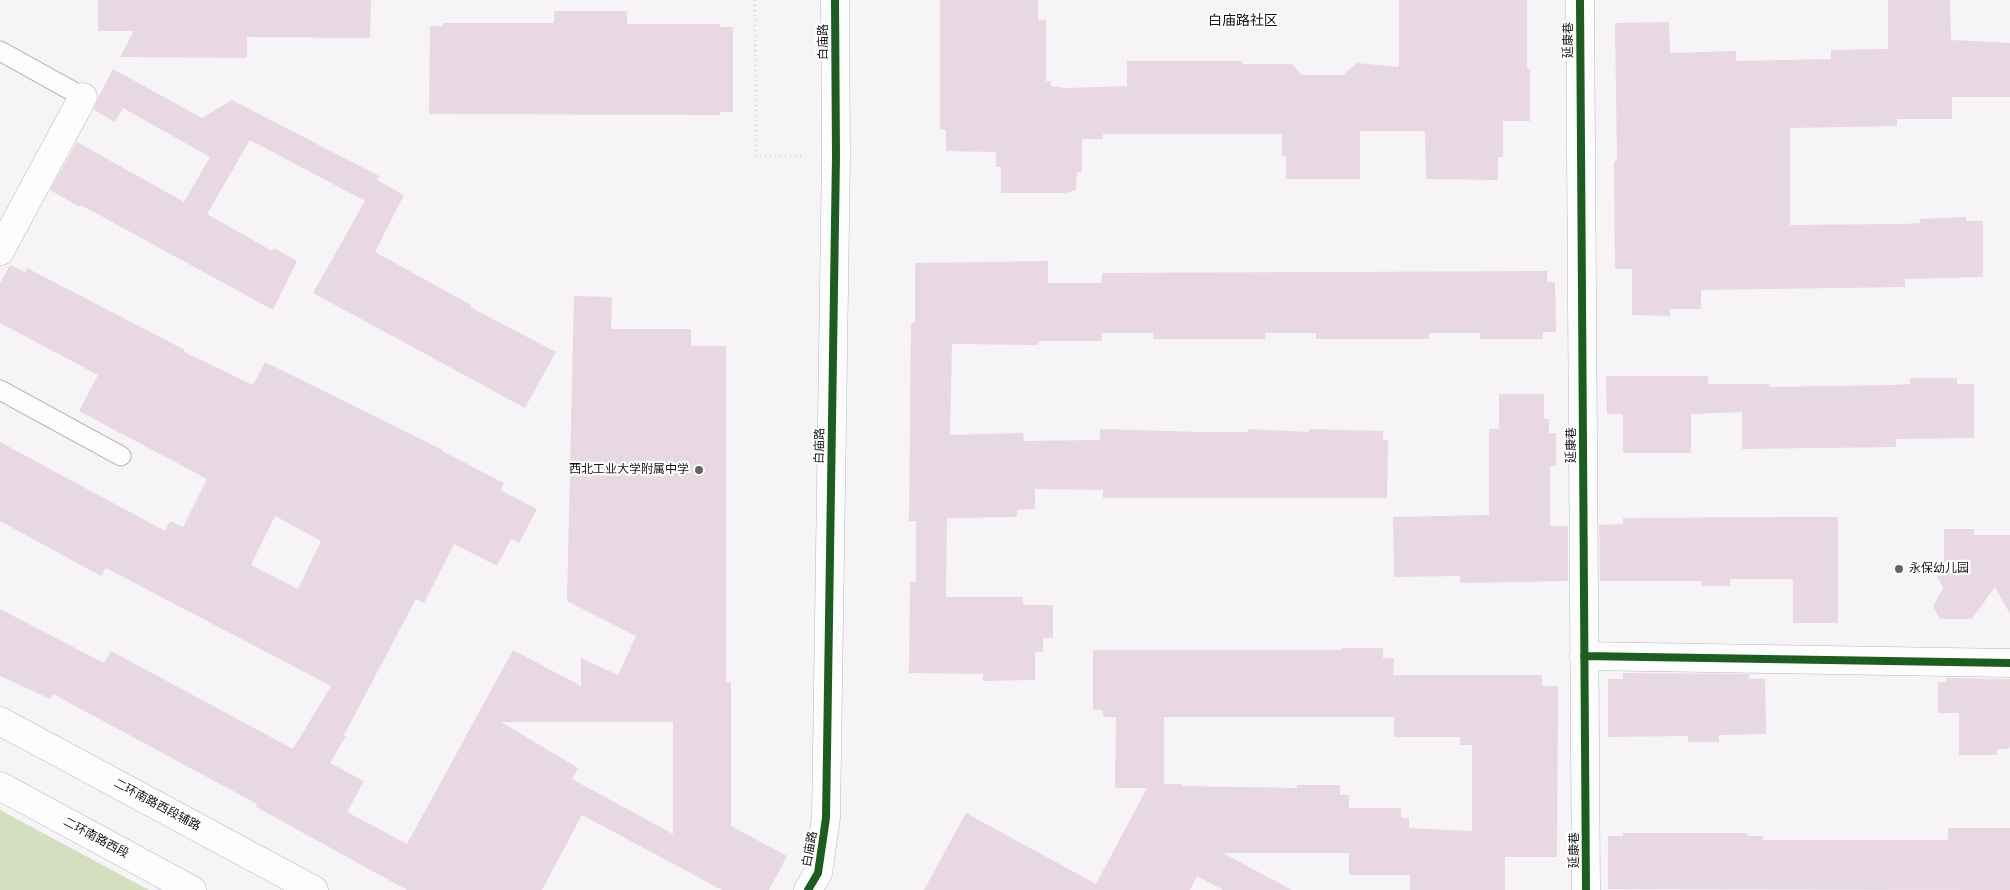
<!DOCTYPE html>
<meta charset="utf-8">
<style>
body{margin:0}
canvas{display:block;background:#f7f4f8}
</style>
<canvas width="2010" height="890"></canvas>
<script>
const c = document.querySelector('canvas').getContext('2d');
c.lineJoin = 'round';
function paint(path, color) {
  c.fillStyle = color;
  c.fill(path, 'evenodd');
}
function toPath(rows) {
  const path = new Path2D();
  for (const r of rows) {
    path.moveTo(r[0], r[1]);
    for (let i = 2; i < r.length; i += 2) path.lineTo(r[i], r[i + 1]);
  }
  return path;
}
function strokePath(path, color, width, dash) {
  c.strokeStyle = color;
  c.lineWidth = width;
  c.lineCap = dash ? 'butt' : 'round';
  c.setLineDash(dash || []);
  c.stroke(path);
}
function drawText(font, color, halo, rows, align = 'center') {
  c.font = font + ' "Libre Baskerville","Noto Sans SC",serif';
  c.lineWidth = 4.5;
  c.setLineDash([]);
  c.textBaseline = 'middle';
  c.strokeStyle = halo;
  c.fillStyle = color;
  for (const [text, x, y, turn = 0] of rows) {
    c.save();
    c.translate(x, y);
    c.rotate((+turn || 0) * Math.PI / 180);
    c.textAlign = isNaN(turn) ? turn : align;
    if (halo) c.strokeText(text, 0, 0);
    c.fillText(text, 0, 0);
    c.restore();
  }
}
paint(toPath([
 [0,810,149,890,0,890]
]), '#d3dfbe');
paint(toPath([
 [98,0,371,0,370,38,247,37,247,58,120,57,134,31,98,31],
 [940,0,1038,0,1038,20,1046,20,1046,81,1051,81,1051,86,1066,88,1127,86,1127,61,1242,61,1242,64,1292,64,1301,75,1343,75,1357,63,1399,67,1399,0,1527,0,1527,69,1530,69,1530,121,1503,121,1503,157,1498,157,1498,180,1426,179,1425,131,1360,131,1360,179,1286,179,1286,156,1282,156,1282,134,1103,134,1103,139,1082,139,1082,172,1077,172,1076,190,1065,193,1001,193,1001,167,996,167,996,152,946,151,946,130,940,129],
 [1888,0,1950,0,1951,40,2010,43,2010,97,1952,97,1952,119,1897,119,1897,126,1790,128,1790,225,1903,224,1920,223,1920,219,1966,217,1966,221,1983,221,1983,277,1905,279,1905,287,1701,290,1701,309,1670,309,1670,316,1632,315,1632,269,1615,269,1614,161,1617,161,1615,23,1669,22,1670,53,1736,51,1736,61,1831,59,1831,50,1888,49],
 [554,11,627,11,627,24,720,24,720,27,733,27,733,112,720,112,720,115,429,114,430,26,443,26,443,23,554,23],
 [113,69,202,118,232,100,379,176,377,180,404,195,375,252,471,305,470,307,556,352,525,408,313,293,365,201,250,140,207,214,272,251,274,248,297,261,273,310,81,205,80,207,50,190,77,142,184,202,210,157,123,108,115,122,94,110,99,96],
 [1048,261,1048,283,1102,283,1102,273,1547,271,1547,282,1555,282,1556,332,1543,332,1543,339,1480,339,1480,333,1429,333,1429,339,1316,339,1316,333,1265,333,1265,339,1153,339,1153,333,1102,333,1102,341,1039,341,1038,345,952,344,950,435,1023,433,1024,441,1100,440,1100,429,1202,432,1248,432,1248,429,1309,432,1309,429,1383,431,1383,440,1388,440,1387,498,1103,498,1103,490,1035,489,1035,509,1017,510,1017,517,947,518,946,597,1023,597,1023,605,1053,605,1053,638,1043,638,1043,652,1035,652,1035,680,983,681,983,674,909,673,910,582,916,582,916,521,909,521,911,323,915,323,915,263],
 [10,265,25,272,27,268,185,350,184,352,253,385,265,362,443,450,442,451,504,483,500,490,537,509,519,543,511,539,497,566,454,544,424,603,416,599,344,735,346,736,330,763,364,781,347,812,407,844,513,650,581,686,581,658,618,675,636,636,567,601,574,296,612,297,611,329,691,329,691,346,726,346,726,682,731,682,731,826,787,856,769,890,722,890,582,815,542,890,407,890,256,807,257,804,53,694,50,699,0,676,0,609,104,663,111,651,293,749,331,686,106,568,101,576,0,521,0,442,165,531,170,521,183,527,207,479,79,411,98,375,0,323,0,283],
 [275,516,321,541,298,589,251,565],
 [501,722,673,722,673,834,572,779,578,768],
 [1606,376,1708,376,1708,384,1769,384,1769,387,1893,385,1910,384,1910,378,1957,378,1957,384,1974,384,1974,438,1896,439,1896,447,1742,449,1742,412,1691,414,1691,453,1623,453,1623,414,1607,414],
 [1499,394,1544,394,1544,419,1549,419,1549,433,1556,433,1556,466,1550,466,1550,526,1568,526,1568,581,1460,583,1460,576,1394,577,1393,517,1489,515,1489,429,1499,429],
 [1793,517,1838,517,1838,623,1793,623,1793,579,1730,579,1730,586,1702,586,1702,581,1600,581,1599,525,1623,524,1623,518],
 [1944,529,1974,529,1974,535,2010,535,2010,614,1995,587,1972,619,1940,619,1933,606,1943,588,1934,569,1944,569],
 [1342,648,1383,648,1383,658,1394,658,1393,675,1542,675,1542,686,1558,686,1557,857,1505,857,1505,890,1410,890,1410,875,1349,875,1349,853,1223,853,1292,890,1223,890,1197,876,1190,890,924,890,966,813,1096,884,1147,788,1115,788,1116,717,1103,717,1103,710,1093,710,1093,650,1342,650],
 [1164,717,1394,717,1394,737,1460,737,1460,745,1472,745,1472,831,1409,828,1409,818,1401,818,1401,808,1349,808,1349,795,1340,795,1340,785,1297,785,1297,788,1182,786,1182,784,1164,784],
 [1623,673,1749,674,1749,679,1765,679,1766,734,1719,735,1719,742,1688,742,1688,736,1608,737,1608,679,1623,679],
 [1946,678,2010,679,2010,746,2009,749,1997,749,1997,755,1959,755,1959,713,1938,713,1938,682,1946,682],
 [1948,828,2010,828,2010,890,1608,889,1608,836,1623,836,1623,833,1747,833,1747,836,1763,836,1763,840,1948,840]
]), '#e8d8e1');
const service = toPath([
 [0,51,83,97],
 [0,390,121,456]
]);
const minor = toPath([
 [0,251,83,97],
 [1584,656,2010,663],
 [0,721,314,890]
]);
const tertiary = toPath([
 [1580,0,1586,890],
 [808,890,818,873,826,818,836,156,835,0]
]);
const trunk = toPath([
 [0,786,192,890]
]);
strokePath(service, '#b8b6b8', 21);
strokePath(minor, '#b8b6b8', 29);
strokePath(tertiary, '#b8b6b8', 29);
strokePath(trunk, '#b8b6b8', 29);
strokePath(toPath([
 [755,0,756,156,805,156]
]), '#d8d7d9', 3, [1, 4]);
strokePath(service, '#fefdfe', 19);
strokePath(minor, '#fefdfe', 28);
strokePath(tertiary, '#fefdfe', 28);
strokePath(trunk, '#fefdfe', 28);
strokePath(toPath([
 [1580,0,1586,890],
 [1584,656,2010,663],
 [808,890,818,873,826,818,836,156,835,0]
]), '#1b5e20', 8);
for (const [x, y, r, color] of [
 [699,470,5,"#636264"],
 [1899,569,5,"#636264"]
]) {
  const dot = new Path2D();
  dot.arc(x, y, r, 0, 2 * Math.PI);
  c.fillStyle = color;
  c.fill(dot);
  strokePath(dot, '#fff', 2);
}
drawText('12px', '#141315', '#fff', [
 ["延康巷",1569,40,-90],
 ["白庙路",824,42,-90],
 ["延康巷",1572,445,-90],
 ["白庙路",820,446,-89],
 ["二环南路西段辅路",157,805,28],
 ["二环南路西段",96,838,28],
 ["白庙路",810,849,-80],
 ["延康巷",1575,850,-90]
]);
drawText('12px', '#141315', '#fff', [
 ["西北工业大学附属中学",689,470],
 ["永保幼儿园",1909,569,"left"]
], 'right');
drawText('14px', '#141315', '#fff', [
 ["白庙路社区",1243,21]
]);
</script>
